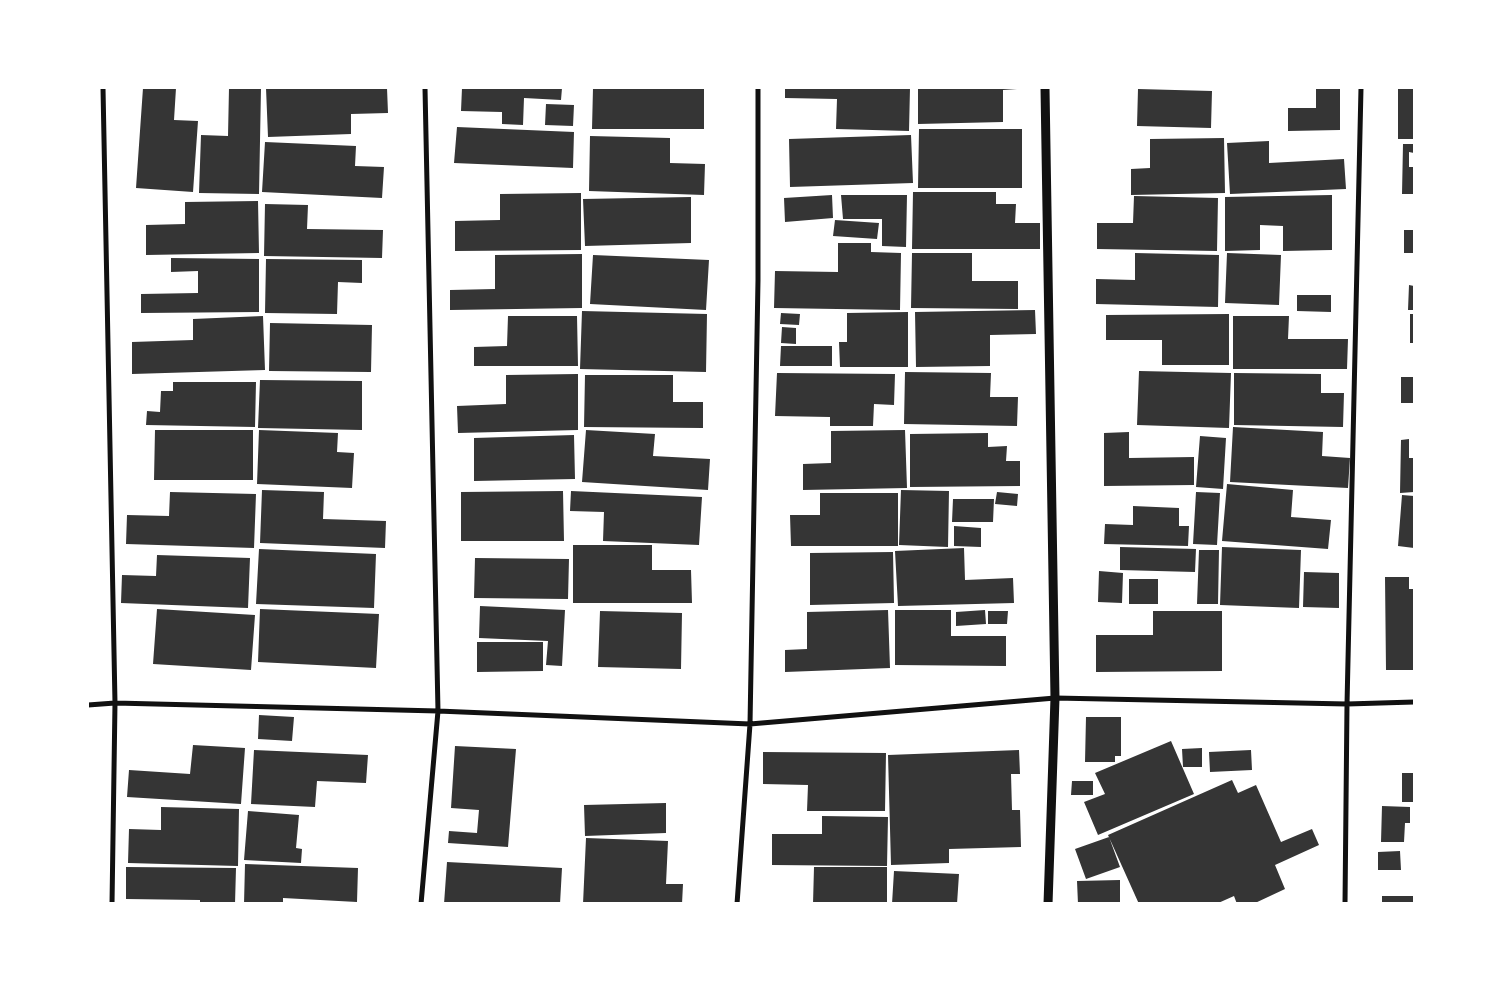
<!DOCTYPE html>
<style>
body{margin:0}
#map{position:relative;width:1502px;height:991px;overflow:hidden;background:#fff;font-family:"Titillium Web",sans-serif}
canvas{display:block}
.frame{position:absolute;inset:0;border:89px solid #fff;pointer-events:none}
</style>
<div id="map">
<canvas width="1502" height="991"></canvas>
<div class="frame"></div>
</div>
<script>
const c = document.querySelector('canvas').getContext('2d');
c.lineJoin = 'round';
function paint(path, color) {
  c.fillStyle = color;
  c.fill(path, 'evenodd');
}
function toPath(rows) {
  const path = new Path2D();
  for (const r of rows) {
    path.moveTo(r[0], r[1]);
    for (let i = 2; i < r.length; i += 2) path.lineTo(r[i], r[i + 1]);
  }
  return path;
}
function strokePath(path, color, width, dash) {
  c.strokeStyle = color;
  c.lineWidth = width;
  c.lineCap = dash ? 'butt' : 'round';
  c.setLineDash(dash || []);
  c.stroke(path);
}
paint(toPath([
 [143,88,176,88,174,120,198,121,193,192,136,188],
 [229,88,261,88,259,194,199,193,201,135,228,136],
 [266,88,387,88,388,113,351,114,351,134,268,137],
 [462,88,562,88,561,100,524,98,523,125,502,124,502,112,461,111],
 [593,88,704,88,704,129,592,129],
 [785,88,910,88,909,131,836,129,837,99,785,98],
 [918,88,1017,88,1017,89,1003,90,1003,122,918,124],
 [1316,88,1340,88,1340,130,1288,131,1288,108,1316,108],
 [1398,88,1414,88,1414,139,1398,139],
 [1138,89,1212,91,1211,128,1137,126],
 [546,104,574,105,573,126,545,125],
 [457,127,574,132,573,168,454,163],
 [919,129,1022,129,1022,188,918,188],
 [911,135,913,183,790,187,789,139],
 [590,136,670,138,670,163,705,164,704,195,589,191],
 [1224,138,1225,193,1131,195,1131,169,1150,168,1150,139],
 [1269,141,1269,163,1344,159,1346,189,1230,194,1227,143],
 [265,142,356,146,355,166,384,167,382,198,262,192],
 [1403,144,1414,144,1414,153,1409,152,1409,167,1414,167,1414,194,1402,194],
 [913,192,996,192,996,204,1016,204,1015,223,1040,223,1040,249,912,249],
 [581,193,581,250,455,251,455,221,500,220,500,194],
 [832,195,833,218,785,222,784,198],
 [841,195,907,195,906,247,882,246,882,219,843,219],
 [1332,195,1332,250,1283,251,1283,226,1260,225,1260,250,1225,251,1225,197],
 [1134,196,1218,198,1217,251,1097,249,1097,223,1133,223],
 [691,197,691,243,585,246,583,199],
 [258,201,259,253,146,255,146,225,185,224,185,202],
 [265,204,308,205,307,229,383,230,382,258,264,256],
 [835,220,879,223,877,239,833,236],
 [1404,230,1414,230,1414,253,1404,253],
 [838,243,871,243,871,252,901,253,900,310,774,308,775,271,838,272],
 [912,253,972,253,972,281,1018,281,1018,309,911,308],
 [1135,253,1219,255,1218,307,1096,304,1096,279,1135,280],
 [1227,253,1281,255,1279,305,1225,303],
 [582,254,582,308,450,310,450,290,495,289,495,255],
 [593,255,709,260,706,310,590,304],
 [171,258,259,259,259,312,141,313,141,294,198,293,198,271,171,272],
 [266,259,362,260,362,283,338,282,337,314,265,313],
 [1409,285,1414,286,1414,310,1408,310],
 [1297,295,1331,295,1331,312,1297,311],
 [1035,310,1036,334,990,335,990,366,916,367,915,312],
 [582,311,707,314,706,372,580,369],
 [908,312,908,367,840,367,839,342,847,342,847,313],
 [781,313,800,314,799,325,780,324],
 [1229,314,1229,365,1162,365,1162,340,1106,340,1106,315],
 [1410,314,1414,314,1414,343,1410,343],
 [263,316,265,370,132,374,132,342,193,340,193,319],
 [508,316,577,316,578,366,474,366,474,347,507,346],
 [1233,316,1289,316,1288,339,1348,339,1347,369,1233,369],
 [270,323,372,325,371,372,269,371],
 [782,327,796,328,796,344,781,343],
 [781,346,832,346,832,366,780,366],
 [1139,371,1231,373,1229,428,1137,425],
 [905,372,991,373,990,397,1018,397,1017,426,904,424],
 [777,373,895,374,894,405,874,404,873,426,830,426,830,417,775,416],
 [1234,373,1321,374,1321,393,1344,393,1343,427,1234,425],
 [578,374,578,430,458,433,457,406,506,404,506,375],
 [585,375,673,375,673,402,703,402,703,428,584,427],
 [1401,377,1414,377,1414,403,1401,403],
 [260,380,362,381,362,430,258,428],
 [173,382,256,382,255,427,146,425,147,411,160,412,161,391,173,391],
 [1233,427,1323,432,1322,456,1350,458,1348,488,1230,482],
 [155,430,253,430,253,480,154,480],
 [259,430,338,433,337,452,354,453,352,488,257,484],
 [586,430,655,434,653,456,710,459,708,490,582,482],
 [905,430,907,488,803,490,803,464,831,463,831,431],
 [1129,432,1129,458,1194,457,1194,485,1104,486,1104,433],
 [988,433,988,447,1007,446,1006,461,1020,461,1020,486,910,487,910,434],
 [574,435,575,479,474,481,474,438],
 [1200,436,1226,438,1223,489,1196,487],
 [1409,439,1409,458,1414,458,1414,492,1400,493,1401,440],
 [1227,484,1293,490,1291,517,1331,520,1328,549,1222,541],
 [262,490,324,492,323,519,386,521,385,548,260,543],
 [901,490,949,491,948,547,899,545],
 [563,491,564,541,461,541,461,492],
 [571,491,702,497,699,545,603,541,604,512,570,511],
 [170,492,256,494,254,548,126,544,127,515,169,516],
 [997,492,1018,494,1017,506,995,504],
 [1196,492,1220,493,1217,545,1193,544],
 [820,493,898,493,898,546,791,546,790,515,820,515],
 [1402,495,1414,496,1414,548,1398,546],
 [953,499,994,499,993,522,952,522],
 [1133,506,1179,508,1179,526,1189,526,1188,546,1104,544,1105,524,1133,525],
 [954,526,981,528,981,547,954,546],
 [573,545,652,545,652,570,691,570,692,603,573,603],
 [1120,547,1196,549,1195,572,1120,570],
 [1222,547,1301,550,1299,608,1220,605],
 [964,548,965,580,1013,578,1014,603,898,606,895,551],
 [259,549,376,554,374,608,256,604],
 [1199,550,1219,550,1218,604,1197,604],
 [893,552,894,603,810,605,810,553],
 [157,555,250,558,248,608,121,603,122,575,156,576],
 [475,558,569,559,568,599,474,598],
 [1099,571,1123,573,1122,603,1098,602],
 [1304,572,1339,573,1339,608,1303,607],
 [1385,577,1409,577,1409,589,1414,589,1414,670,1386,670],
 [1129,579,1158,579,1158,604,1129,604],
 [480,606,565,610,562,666,546,665,548,641,479,638],
 [157,609,255,615,251,670,153,664],
 [260,609,379,614,376,668,258,662],
 [888,610,890,668,785,672,785,650,807,649,807,612],
 [895,610,951,610,951,636,1006,636,1006,666,895,665],
 [985,610,986,624,956,626,956,612],
 [600,611,682,613,681,669,598,667],
 [988,611,1008,611,1007,624,988,624],
 [1153,611,1222,611,1222,671,1096,672,1096,635,1153,635],
 [477,642,543,642,543,671,477,672],
 [259,715,294,717,292,741,258,739],
 [1086,717,1121,717,1121,756,1115,756,1115,762,1085,762],
 [1171,741,1194,794,1098,835,1084,802,1105,794,1095,773],
 [193,745,245,748,241,804,127,797,129,770,190,774],
 [455,746,516,749,508,847,448,843,449,831,477,833,479,810,451,808],
 [1202,748,1202,767,1183,767,1182,749],
 [254,750,368,755,366,783,317,781,315,807,251,804],
 [1019,750,1020,774,1011,774,1012,810,1020,810,1021,847,949,849,949,863,891,865,888,755],
 [1251,750,1252,770,1210,772,1209,752],
 [763,752,886,753,885,811,807,811,808,785,763,784],
 [1402,773,1414,773,1414,802,1402,802],
 [1232,780,1238,793,1256,785,1281,842,1312,829,1319,845,1275,865,1285,889,1253,904,1237,904,1234,896,1216,904,1139,904,1108,835],
 [1072,781,1093,781,1093,795,1071,795],
 [666,803,666,833,585,836,584,805],
 [1382,806,1410,807,1410,823,1405,823,1404,842,1381,842],
 [161,807,239,809,238,866,128,863,129,829,161,830],
 [248,811,299,815,296,848,302,849,301,863,244,860],
 [822,816,888,817,887,866,772,865,772,834,822,834],
 [1109,837,1120,867,1086,879,1075,849],
 [586,838,668,841,666,884,683,884,682,904,583,904],
 [1400,851,1401,870,1378,870,1378,852],
 [447,862,562,868,560,904,444,904],
 [245,864,358,868,357,902,283,898,283,904,244,904],
 [126,867,236,868,235,904,200,904,200,900,126,899],
 [814,867,887,867,887,904,813,904],
 [894,871,959,874,957,904,892,904],
 [1120,880,1120,904,1078,904,1077,881],
 [1382,896,1414,896,1414,904,1382,904]
]), '#353535');
strokePath(toPath([
 [103,88,115,703,112,904],
 [88,705,115,703,438,711,750,724,1055,698,1347,704,1414,702],
 [421,904,438,711,425,88],
 [737,904,750,724,758,280,758,88],
 [1345,904,1347,704,1361,88]
]), '#111', 5);
strokePath(toPath([
 [1045,88,1055,698,1048,904]
]), '#111', 9);
</script>
